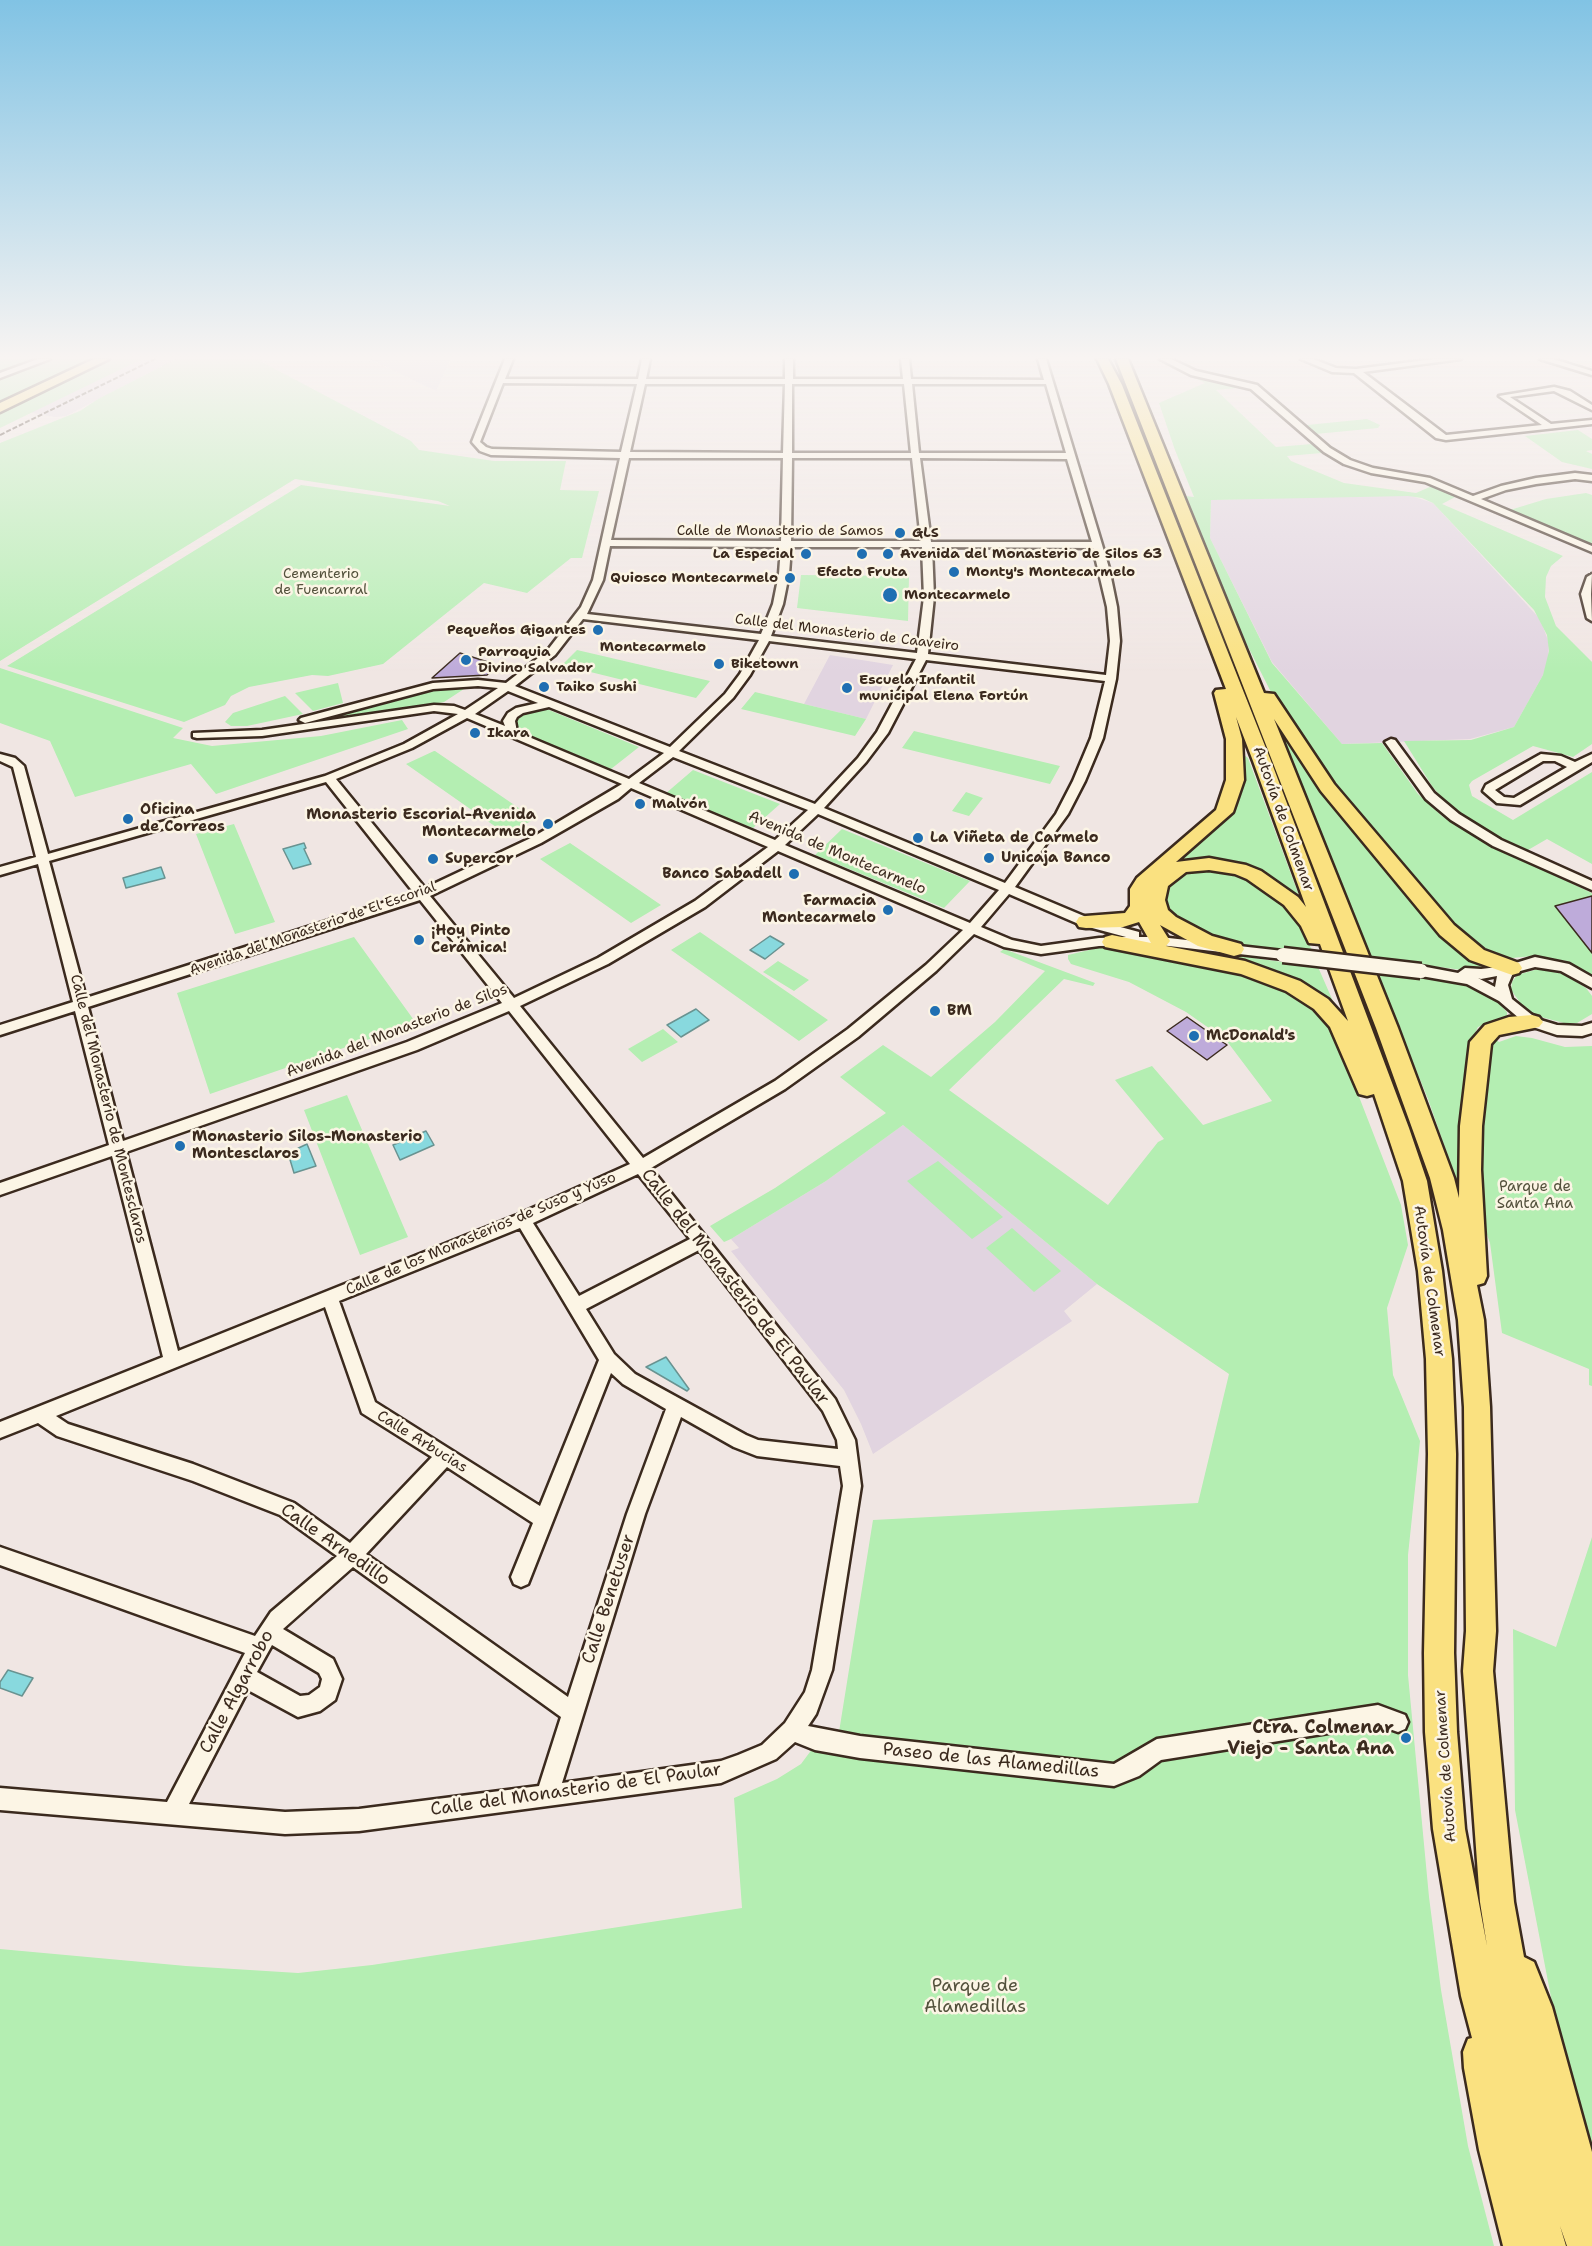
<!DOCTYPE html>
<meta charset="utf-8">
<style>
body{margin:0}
canvas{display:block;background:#f0e6e3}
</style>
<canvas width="1592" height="2246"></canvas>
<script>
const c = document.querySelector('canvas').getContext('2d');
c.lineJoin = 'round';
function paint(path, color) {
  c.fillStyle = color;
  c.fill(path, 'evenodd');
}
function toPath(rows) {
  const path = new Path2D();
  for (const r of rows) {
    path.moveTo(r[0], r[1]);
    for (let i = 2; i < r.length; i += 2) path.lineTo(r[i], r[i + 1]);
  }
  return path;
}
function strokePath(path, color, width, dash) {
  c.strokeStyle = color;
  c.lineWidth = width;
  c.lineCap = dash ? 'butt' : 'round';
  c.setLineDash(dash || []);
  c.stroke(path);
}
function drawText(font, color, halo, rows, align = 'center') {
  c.font = font + ' "Shantell Sans",sans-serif';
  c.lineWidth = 5;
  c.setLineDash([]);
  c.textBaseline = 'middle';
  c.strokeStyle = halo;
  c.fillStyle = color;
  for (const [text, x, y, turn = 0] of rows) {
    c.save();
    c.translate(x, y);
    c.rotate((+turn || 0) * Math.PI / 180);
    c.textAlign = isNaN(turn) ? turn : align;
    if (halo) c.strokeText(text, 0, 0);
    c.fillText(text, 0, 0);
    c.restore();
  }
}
paint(toPath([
 [124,359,176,359,66,416,55,417,28,412],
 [370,359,451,359,436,391],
 [1365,495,1411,496,1433,503,1540,619,1549,643,1548,660,1543,675,1514,727,1470,739,1342,744,1272,662,1210,538,1211,500],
 [830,655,893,665,866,719,804,704],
 [903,1125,1097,1284,1064,1311,1072,1321,873,1454,861,1424,844,1390,731,1251,739,1248,731,1239,826,1181]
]), '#e1d4e0');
paint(toPath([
 [0,359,142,359,0,428],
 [176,359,263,359,260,361,411,441,419,450,494,461,566,461,560,490,599,491,582,558,571,558,527,593,484,583,383,664,328,676,312,675,249,687,231,696,225,705,184,722,7,666,301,485,450,506,438,501,295,479,0,661,0,443,80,411,98,399],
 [1190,375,1246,387,1216,390,1276,447,1312,444,1322,453,1287,456,1291,461,1344,483,1416,493,1432,486,1457,496,1442,504,1563,556,1551,566,1546,577,1545,597,1556,626,1592,662,1592,744,1573,757,1533,746,1472,781,1469,785,1472,796,1513,820,1592,772,1592,864,1547,839,1528,850,1484,830,1463,816,1446,803,1432,786,1404,741,1471,740,1514,727,1543,675,1549,651,1547,635,1534,610,1433,503,1422,498,1408,496,1211,500,1210,538,1272,663,1342,744,1382,743,1418,794,1443,817,1494,847,1592,893,1592,896,1555,906,1583,942,1592,949,1592,977,1567,961,1533,956,1501,959,1474,948,1344,800,1275,700,1238,627,1198,531,1185,496,1194,497,1175,450,1159,403,1205,383],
 [1367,419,1380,425,1378,428,1316,434,1307,425],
 [1578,430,1592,439,1592,450,1586,451,1592,454,1592,469,1562,462,1525,436],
 [1586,493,1592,495,1592,544,1510,510,1546,499],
 [801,575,909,576,908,621,797,608],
 [577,650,710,681,696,698,562,665],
 [0,668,183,728,173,738,212,746,321,736,402,720,408,729,216,794,191,764,75,797,50,741,0,723],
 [338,683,343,703,313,711,295,693],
 [467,687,444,702,334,721,332,716,425,692],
 [755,692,804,704,866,719,855,736,741,709],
 [285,696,303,714,247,726,231,726,225,722,233,713],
 [541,708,549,710,639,747,611,769,519,731,513,725,518,714],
 [1279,728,1282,728,1450,940,1484,966,1480,970,1462,970,1371,958,1306,802],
 [914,731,1060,766,1050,784,902,748],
 [434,751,435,751,535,819,506,834,406,764],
 [1244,755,1248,758,1301,901,1249,868,1221,860,1196,859,1167,867,1218,826,1232,806,1241,782],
 [693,770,780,804,753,828,665,794],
 [966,792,983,798,969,816,952,811],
 [234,824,275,922,235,934,196,834],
 [842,829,970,881,944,908,815,855],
 [570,843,661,905,631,923,540,859],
 [1207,867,1225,870,1249,879,1277,896,1292,911,1313,952,1246,948,1209,940,1169,913,1163,904,1162,893,1171,879,1183,872],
 [700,932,828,1020,799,1041,671,950],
 [354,937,416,1023,210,1094,177,993],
 [1102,947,1169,956,1263,979,1308,1001,1332,1027,1401,1205,1408,1245,1387,1308,1393,1375,1420,1441,1408,1555,1408,1675,1429,1897,1441,1990,1468,2146,1494,2246,0,2246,0,1949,186,1966,298,1973,372,1965,742,1908,734,1798,777,1779,801,1764,827,1729,839,1732,873,1520,1198,1503,1229,1374,1097,1284,903,1125,826,1181,731,1239,724,1242,710,1226,775,1188,886,1113,840,1077,883,1045,931,1077,995,1022,1045,971,1000,952,1004,949,1095,983,1093,986,1064,979,949,1090,1108,1205,1158,1142,1164,1139,1115,1080,1152,1066,1203,1125,1272,1101,1226,1040,1186,1012,1129,982,1071,964,1068,959,1068,955],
 [1190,949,1318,967,1336,1008,1188,951],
 [778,961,809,980,794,991,763,972],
 [1538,969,1564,974,1586,988,1592,996,1592,1014,1577,1023,1564,1023,1537,1016,1524,1008,1511,990,1512,982,1517,975],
 [1377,975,1462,982,1491,995,1507,1012,1507,1017,1504,1019,1478,1027,1475,1033,1459,1188,1428,1099],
 [663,1029,678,1042,642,1062,628,1049],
 [1516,1036,1532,1038,1565,1047,1592,1046,1592,1386,1589,1385,1589,1369,1502,1333,1490,1243,1477,1207,1489,1047,1495,1039,1499,1042],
 [347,1095,408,1237,360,1255,304,1110],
 [938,1161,1003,1217,972,1239,907,1181],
 [1012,1228,1061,1271,1034,1292,986,1248],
 [1592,1537,1592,2158,1561,2049,1515,1810,1513,1629,1556,1647]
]), '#b4eeb2');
const water = toPath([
 [304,843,306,848,304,849,311,864,293,869,283,849,304,843],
 [161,867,165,878,126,888,123,878,161,867],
 [770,936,784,944,765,959,750,950,770,936],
 [696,1009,709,1020,681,1037,667,1025,696,1009],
 [426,1131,434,1145,400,1160,393,1145,426,1131],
 [307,1144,316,1166,294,1173,288,1153,307,1144],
 [666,1357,689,1389,687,1391,646,1367,666,1357],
 [8,1670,33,1678,22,1696,0,1688,0,1682,8,1670]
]);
paint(water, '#88d9de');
strokePath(water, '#699391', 1.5);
const building = toPath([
 [460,653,500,666,487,675,432,678,460,653],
 [1592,896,1592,953,1555,906,1592,896],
 [1187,1017,1227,1045,1207,1060,1167,1031,1187,1017]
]);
paint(building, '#beabda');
strokePath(building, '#3b2a1e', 1.5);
const minor = toPath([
 [38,359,50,359,0,378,0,373,38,359],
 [505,359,513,359,505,379,638,379,642,359,650,359,646,379,785,379,785,359,793,359,793,379,903,379,901,359,909,359,911,379,1044,380,1038,359,1046,359,1109,568,1117,607,1120,641,1116,679,1103,738,1085,781,1068,814,1015,887,1091,919,1139,932,1139,937,1160,937,1283,951,1290,955,1283,959,1160,945,1099,946,1041,954,1004,947,974,934,936,971,858,1037,785,1089,651,1168,835,1399,855,1440,861,1486,832,1670,816,1714,808,1726,860,1736,1114,1764,1157,1739,1378,1705,1405,1715,1408,1722,1405,1729,1398,1732,1378,1725,1161,1760,1139,1776,1114,1786,860,1758,815,1750,795,1742,776,1759,721,1783,359,1831,285,1834,0,1810,0,1788,167,1802,245,1653,0,1565,0,1547,255,1636,271,1612,337,1556,280,1515,193,1481,57,1436,38,1423,0,1438,0,1422,163,1357,112,1156,0,1195,0,1183,109,1145,75,1011,0,1035,0,1025,73,1002,38,864,0,875,0,867,36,857,13,767,0,761,0,754,15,758,24,766,48,854,325,776,404,744,458,714,434,711,262,736,197,738,193,737,193,733,262,730,434,705,454,706,465,710,498,688,478,686,433,689,305,723,299,720,301,718,433,683,478,680,506,683,547,651,581,607,593,580,620,458,491,455,480,451,472,442,505,359],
 [503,383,637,384,621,452,492,449,486,447,480,442,503,383],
 [645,384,785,384,783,453,630,452,645,384],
 [792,384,904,384,911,453,792,453,792,384],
 [912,384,1046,384,1066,453,919,453,912,384],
 [629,458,783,458,781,541,611,540,629,458],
 [792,458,912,458,921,541,791,541,792,458],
 [920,458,1067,459,1092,542,931,542,920,458],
 [610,546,781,547,779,574,773,604,761,634,587,614,603,580,610,546],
 [791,547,922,547,924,597,917,653,771,636,783,604,789,574,791,547],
 [932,547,1093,548,1107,607,1110,641,1106,675,928,654,934,597,932,547],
 [583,619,759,640,740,674,725,694,670,747,515,686,555,655,583,619],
 [769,641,916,659,877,732,858,758,815,804,679,751,733,698,750,675,769,641],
 [926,660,1105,681,1091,738,1073,781,1056,814,1005,883,824,808,866,762,888,733,926,660],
 [508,691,538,703,516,708,508,713,503,721,505,726,475,714,508,691],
 [549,707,664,753,629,779,517,732,515,721,517,717,523,713,549,707],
 [467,718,622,784,533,837,425,888,336,779,412,748,467,718],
 [673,757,808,810,775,840,639,783,673,757],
 [326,782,414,893,86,998,49,861,326,782],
 [631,788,768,847,695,901,598,958,514,998,430,896,541,843,618,799,631,788],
 [818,814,837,822,999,890,970,923,785,845,818,814],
 [778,851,963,930,926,965,848,1029,775,1081,643,1158,520,1006,608,964,705,907,778,851],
 [1009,894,1081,925,1126,937,1099,938,1041,946,1012,940,981,927,1009,894],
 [420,900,502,1003,407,1042,123,1141,88,1007,420,900],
 [509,1011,630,1164,517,1215,178,1351,126,1152,417,1050,509,1011],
 [638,1174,690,1239,579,1296,533,1223,638,1174],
 [520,1228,599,1360,540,1506,375,1402,339,1301,520,1228],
 [699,1250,823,1411,837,1440,838,1449,758,1440,746,1435,635,1374,614,1354,586,1309,699,1250],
 [325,1307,362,1413,432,1457,350,1543,294,1503,193,1464,68,1424,56,1416,325,1307],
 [611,1373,623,1384,666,1409,627,1514,568,1697,366,1554,447,1467,533,1523,511,1577,514,1584,521,1587,528,1584,611,1373],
 [681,1417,734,1447,757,1456,840,1466,843,1486,812,1670,805,1692,785,1723,762,1745,738,1755,721,1761,562,1783,645,1514,681,1417],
 [353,1567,561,1717,539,1786,359,1809,285,1812,189,1804,248,1690,298,1717,320,1711,335,1700,342,1679,333,1659,283,1629,353,1567],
 [272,1645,319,1673,322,1679,320,1687,309,1695,300,1696,257,1672,272,1645],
 [1160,359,1171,359,1196,371,1257,385,1330,448,1350,460,1373,468,1430,478,1473,496,1501,486,1536,478,1575,473,1592,475,1592,481,1575,479,1536,484,1506,490,1481,499,1592,546,1592,552,1425,482,1371,473,1344,464,1324,452,1251,389,1191,375,1160,359],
 [1301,359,1313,359,1336,368,1356,369,1435,359,1461,359,1363,372,1446,435,1542,425,1499,396,1554,387,1570,391,1592,405,1592,410,1554,391,1510,397,1551,424,1592,420,1592,424,1446,440,1436,438,1354,373,1332,372,1301,359],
 [1540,359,1553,359,1592,371,1592,375,1540,359],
 [1592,574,1591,594,1592,621,1587,618,1581,594,1587,577,1592,574],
 [1391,739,1395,740,1434,793,1459,814,1501,840,1592,881,1592,890,1493,846,1451,820,1426,799,1385,742,1391,739],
 [1541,754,1561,756,1575,762,1592,754,1592,762,1520,805,1497,803,1483,791,1486,785,1541,754],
 [1543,761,1555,761,1567,767,1514,798,1504,797,1495,790,1543,761],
 [1535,957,1569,964,1592,977,1592,988,1561,971,1535,967,1513,973,1508,985,1512,999,1537,1019,1557,1025,1582,1026,1592,1023,1592,1033,1582,1036,1557,1035,1527,1025,1499,1001,1467,984,1421,976,1414,971,1421,966,1458,973,1465,968,1481,969,1506,966,1535,957],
 [1497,976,1495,987,1478,978,1481,979,1497,976]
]);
const highway = toPath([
 [94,359,109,359,0,412,0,403,94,359],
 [1097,359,1108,359,1122,385,1271,761,1409,1128,1427,1181,1442,1271,1452,1359,1456,1454,1454,1653,1457,1732,1465,1829,1487,1946,1480,1902,1463,1671,1466,1631,1464,1407,1458,1320,1443,1230,1430,1178,1376,1028,1116,359,1128,359,1264,693,1274,694,1334,784,1454,925,1484,950,1519,963,1522,968,1519,973,1512,975,1470,960,1440,935,1321,791,1274,719,1398,1028,1454,1178,1459,1198,1460,1126,1470,1042,1485,1025,1509,1017,1532,1015,1539,1017,1543,1022,1539,1027,1499,1035,1491,1044,1482,1126,1481,1170,1487,1276,1484,1283,1477,1285,1484,1320,1490,1407,1496,1631,1493,1671,1514,1902,1524,1957,1534,1962,1552,2007,1592,2152,1592,2246,1567,2246,1560,2226,1566,2246,1503,2246,1479,2150,1464,2068,1463,2052,1468,2039,1472,2038,1461,1996,1433,1829,1425,1732,1424,1653,1428,1454,1426,1359,1418,1271,1403,1181,1374,1094,1367,1096,1359,1094,1330,1027,1314,1009,1286,991,1241,974,1105,947,1102,942,1105,937,1112,935,1151,943,1139,922,1123,927,1086,928,1079,927,1076,922,1079,917,1086,916,1125,913,1130,906,1130,889,1137,878,1216,810,1226,780,1226,739,1214,693,1216,690,1226,689,1109,384,1097,359],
 [1236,717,1253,761,1306,907,1298,897,1261,871,1246,865,1209,858,1176,862,1233,812,1244,780,1242,739,1236,717],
 [1209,870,1235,874,1247,879,1284,905,1301,926,1309,943,1320,944,1348,1021,1328,999,1300,981,1245,961,1166,946,1170,941,1160,925,1198,946,1234,956,1241,954,1244,949,1241,944,1212,936,1176,917,1168,910,1165,900,1168,886,1186,872,1209,870]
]);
strokePath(minor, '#3b2a1e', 5);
strokePath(highway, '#3b2a1e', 5);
paint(minor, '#fcf5e5');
paint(highway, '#fae180');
strokePath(toPath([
 [0,435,155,359]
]), '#3b2a1e', 2, [5, 2]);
const minorBridge = toPath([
 [1283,955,1421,971]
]);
strokePath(minorBridge, '#3b2a1e', 19, []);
strokePath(minorBridge, '#fcf5e5', 14);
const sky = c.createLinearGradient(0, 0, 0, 674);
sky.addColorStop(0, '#81c3e4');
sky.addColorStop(0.53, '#f8f4f2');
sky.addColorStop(1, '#f8f4f200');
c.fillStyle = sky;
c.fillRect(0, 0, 1592, 674);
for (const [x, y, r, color] of [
 [900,533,6,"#1f6fb2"],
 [806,554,6,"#1f6fb2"],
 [862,554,6,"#1f6fb2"],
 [888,554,6,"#1f6fb2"],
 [954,572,6,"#1f6fb2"],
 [790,578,6,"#1f6fb2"],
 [890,595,8,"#1f6fb2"],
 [598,630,6,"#1f6fb2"],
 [466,660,6,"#1f6fb2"],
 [719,664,6,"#1f6fb2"],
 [544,687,6,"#1f6fb2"],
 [847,688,6,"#1f6fb2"],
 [475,733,6,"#1f6fb2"],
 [640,804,6,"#1f6fb2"],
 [128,819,6,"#1f6fb2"],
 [548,824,6,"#1f6fb2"],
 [918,838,6,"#1f6fb2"],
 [989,858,6,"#1f6fb2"],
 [433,859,6,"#1f6fb2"],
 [794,874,6,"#1f6fb2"],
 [888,910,6,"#1f6fb2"],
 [419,940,6,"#1f6fb2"],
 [935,1011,6,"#1f6fb2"],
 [1194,1036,6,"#1f6fb2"],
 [180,1146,6,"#1f6fb2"],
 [1406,1738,6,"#1f6fb2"]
]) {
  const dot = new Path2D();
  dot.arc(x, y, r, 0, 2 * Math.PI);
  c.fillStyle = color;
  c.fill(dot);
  strokePath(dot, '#fcf5e5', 2);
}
drawText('14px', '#3b2a1e', '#fcf5e5', [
 ["Calle de Monasterio de Samos",780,531],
 ["Calle del Monasterio de Caaveiro",847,633,7],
 ["Avenida del Monasterio de El Escorial",313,929,-19]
]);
drawText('bold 14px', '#3b2a1e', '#fcf5e5', [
 ["GLS",912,533],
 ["La Especial",794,554,"right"],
 ["Avenida del Monasterio de Silos 63",900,554],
 ["Efecto Fruta",862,572,"center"],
 ["Monty's Montecarmelo",966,572],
 ["Quiosco Montecarmelo",778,578,"right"],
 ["Montecarmelo",904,595],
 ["Pequeños Gigantes",586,630,"right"],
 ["Parroquia",478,652],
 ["Divino Salvador",478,668],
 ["Biketown",731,664],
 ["Escuela Infantil",859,680],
 ["municipal Elena Fortún",859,696],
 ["Taiko Sushi",556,687],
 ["Ikara",487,733],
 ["Malvón",652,804]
], 'left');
drawText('14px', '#53513c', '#fcf5e5', [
 ["Cementerio",321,574],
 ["de Fuencarral",321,590]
]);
drawText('bold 14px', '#3b2a1e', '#fcf5e5', [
 ["Montecarmelo",653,647]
]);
drawText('bold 15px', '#3b2a1e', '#fcf5e5', [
 ["Oficina",140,810],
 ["de Correos",140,827],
 ["Monasterio Escorial-Avenida",536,815,"right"],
 ["Montecarmelo",536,832,"right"],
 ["La Viñeta de Carmelo",930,838],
 ["Unicaja Banco",1001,858],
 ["Supercor",445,859],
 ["Banco Sabadell",782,874,"right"],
 ["Farmacia",876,901,"right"],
 ["Montecarmelo",876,918,"right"],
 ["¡Hoy Pinto",431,931],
 ["Cerámica!",431,948],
 ["BM",947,1011],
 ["McDonald's",1206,1036],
 ["Monasterio Silos-Monasterio",192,1137],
 ["Montesclaros",192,1154]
], 'left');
drawText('15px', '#3b2a1e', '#fcf5e5', [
 ["Autovía de Colmenar",1283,819,70],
 ["Avenida de Montecarmelo",837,853,23],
 ["Avenida del Monasterio de Silos",397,1031,-21],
 ["Calle del Monasterio de Montesclaros",108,1109,76],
 ["Calle de los Monasterios de Suso y Yuso",481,1234,-23],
 ["Autovía de Colmenar",1429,1281,82],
 ["Calle Arbucias",422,1442,32],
 ["Autovía de Colmenar",1446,1766,-94]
]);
drawText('15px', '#53513c', '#fcf5e5', [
 ["Parque de",1535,1187],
 ["Santa Ana",1535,1204]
]);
drawText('18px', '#3b2a1e', '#fcf5e5', [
 ["Calle del Monasterio de El Paular",735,1287,52],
 ["Calle Arnedillo",335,1545,35],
 ["Calle Benetuser",609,1599,-72],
 ["Calle Algarrobo",237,1692,-62],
 ["Paseo de las Alamedillas",991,1761,6],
 ["Calle del Monasterio de El Paular",576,1790,-8]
]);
drawText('bold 18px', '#3b2a1e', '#fcf5e5', [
 ["Ctra. Colmenar",1394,1728],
 ["Viejo - Santa Ana",1394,1749]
], 'right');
drawText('18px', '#53513c', '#fcf5e5', [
 ["Parque de",975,1986],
 ["Alamedillas",975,2007]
]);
</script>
